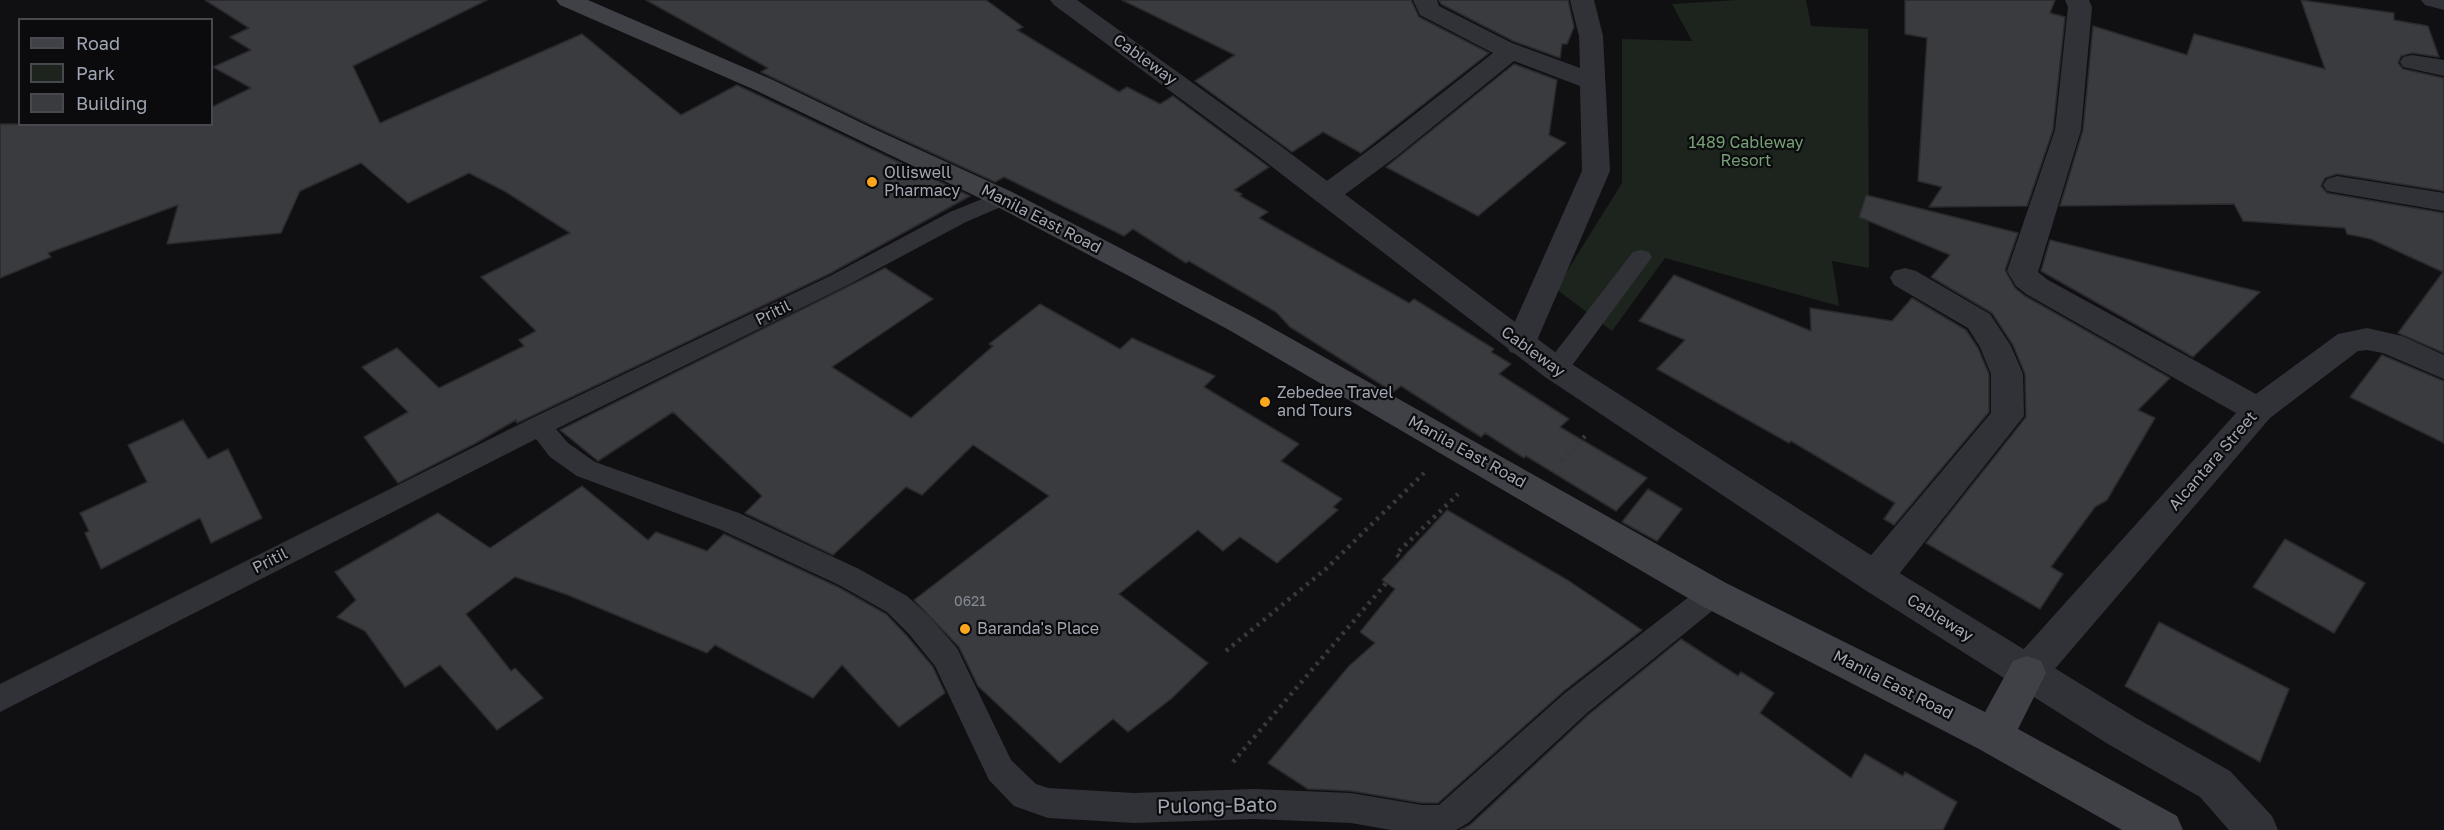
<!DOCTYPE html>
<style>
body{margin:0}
#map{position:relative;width:2444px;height:830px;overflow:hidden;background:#101012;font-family:"Golos Text",sans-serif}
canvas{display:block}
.legend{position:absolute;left:18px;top:18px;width:195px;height:108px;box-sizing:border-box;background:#0b0b0d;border:2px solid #47494f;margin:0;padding:8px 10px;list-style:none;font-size:18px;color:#a0a7b3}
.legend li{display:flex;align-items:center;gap:12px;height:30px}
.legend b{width:30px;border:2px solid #47494f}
</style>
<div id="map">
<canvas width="2444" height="830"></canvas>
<ul class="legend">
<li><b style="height:8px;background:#3f4147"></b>Road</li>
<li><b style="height:16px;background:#1c241d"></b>Park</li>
<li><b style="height:16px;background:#3a3b3f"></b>Building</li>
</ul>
</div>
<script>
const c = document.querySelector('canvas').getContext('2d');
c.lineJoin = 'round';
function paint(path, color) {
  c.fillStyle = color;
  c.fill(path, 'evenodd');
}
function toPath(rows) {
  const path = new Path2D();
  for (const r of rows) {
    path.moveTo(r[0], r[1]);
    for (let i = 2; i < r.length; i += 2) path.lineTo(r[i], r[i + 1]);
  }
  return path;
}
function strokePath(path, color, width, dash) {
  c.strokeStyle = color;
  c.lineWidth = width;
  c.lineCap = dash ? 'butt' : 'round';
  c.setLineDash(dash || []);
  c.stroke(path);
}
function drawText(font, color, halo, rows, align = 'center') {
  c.font = font + ' "Golos Text",sans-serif';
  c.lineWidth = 4.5;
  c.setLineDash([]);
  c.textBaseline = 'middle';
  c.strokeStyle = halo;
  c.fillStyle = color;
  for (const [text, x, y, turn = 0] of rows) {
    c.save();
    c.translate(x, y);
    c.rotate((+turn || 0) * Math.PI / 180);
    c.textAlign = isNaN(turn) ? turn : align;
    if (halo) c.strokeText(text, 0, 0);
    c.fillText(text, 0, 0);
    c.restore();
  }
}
paint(toPath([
 [1736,0,1806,0,1811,26,1868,29,1869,268,1832,261,1839,306,1665,258,1612,331,1556,289,1622,183,1622,39,1692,41,1672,4]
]), '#1c241d');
const building = toPath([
 [205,0,487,0,353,66,380,123,582,34,681,115,737,85,970,196,829,274,517,423,516,420,474,444,398,483,364,437,408,412,362,367,397,348,439,388,524,346,519,340,536,331,481,277,570,233,506,192,469,173,408,203,361,163,300,191,281,233,167,244,178,205,48,253,51,257,0,278,0,124,212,124,212,107,251,88,213,67,251,50,230,37,249,28,205,0],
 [646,0,986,0,1023,27,1017,30,1119,92,1127,87,1160,104,1173,96,1269,167,1234,190,1242,194,1240,196,1268,212,1259,218,1409,303,1414,299,1494,349,1491,352,1511,364,1499,374,1569,419,1560,427,1647,478,1616,511,1526,456,1524,458,1485,433,1481,437,1401,386,1393,392,1290,327,1276,312,1189,261,1186,263,1133,229,1124,236,1004,177,995,182,871,125,761,72,768,68,646,0],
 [1122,0,1411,0,1419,17,1489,53,1361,153,1323,132,1292,152,1195,81,1235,55,1122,0],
 [1439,0,1568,0,1574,27,1567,44,1562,44,1560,58,1513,41,1441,4,1439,0],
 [1905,0,2055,0,2050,13,2065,17,2053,130,2027,206,1929,207,1942,187,1918,181,1927,38,1905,34,1905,0],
 [2301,0,2394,13,2394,20,2428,26,2439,57,2412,53,2401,56,2398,63,2403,69,2444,78,2444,191,2337,174,2325,178,2321,186,2327,193,2444,213,2444,353,2398,333,2443,272,2371,239,2347,234,2345,228,2243,221,2234,204,2060,206,2083,130,2093,26,2187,55,2194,34,2325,69,2301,0],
 [1514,64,1557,80,1549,135,1566,143,1478,216,1386,167,1514,64],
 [1866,195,2018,233,2005,270,2015,288,2025,296,2170,378,2138,410,2155,418,2107,500,2095,507,2051,567,2063,574,2040,609,1926,543,2026,417,2025,374,2013,345,1992,313,1931,277,1950,255,1859,217,1866,195],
 [2050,240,2260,292,2193,357,2041,271,2050,240],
 [885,268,933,299,832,367,911,418,993,346,989,344,1040,304,1120,349,1132,338,1215,376,1204,387,1299,444,1281,461,1342,499,1333,507,1338,510,1277,563,1240,537,1223,551,1198,530,1119,594,1208,663,1171,699,1128,732,1113,719,1060,763,978,686,959,647,914,600,1049,496,973,445,922,495,906,487,833,555,745,513,762,496,673,412,598,461,560,430,885,268],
 [1674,275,1811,331,1810,308,1892,321,1912,298,1966,330,1978,348,1989,374,1989,412,1894,525,1884,519,1895,503,1791,441,1789,443,1657,369,1685,340,1639,321,1674,275],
 [2382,355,2444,381,2444,443,2350,397,2382,355],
 [183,420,208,459,228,449,262,518,211,543,200,518,101,569,85,533,89,531,80,513,147,482,128,445,183,420],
 [582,486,648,540,656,532,707,551,724,534,838,587,886,614,907,636,933,667,945,693,899,727,842,665,813,698,715,645,707,653,568,595,515,577,466,614,511,671,515,668,543,698,497,730,440,665,405,687,365,631,337,617,356,600,335,572,438,513,490,548,582,486],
 [1648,489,1682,509,1657,541,1622,522,1648,489],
 [1447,510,1569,581,1642,630,1564,691,1438,803,1422,803,1351,791,1308,789,1268,763,1349,666,1375,643,1360,632,1395,589,1382,580,1447,510],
 [2285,539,2365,583,2334,633,2253,587,2285,539],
 [2159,622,2289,689,2260,762,2125,686,2159,622],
 [1681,639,1738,676,1741,672,1774,693,1760,713,1851,778,1865,754,1903,776,1905,772,1957,802,1943,830,1460,830,1470,825,1588,715,1681,639]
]);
paint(building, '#3a3b3f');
strokePath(building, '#2a2a2e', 1.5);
strokePath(toPath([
 [1561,461,1585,436],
 [1226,651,1327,568,1424,473],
 [1233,762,1405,561,1396,554,1458,494]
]), '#37393e', 4.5, [3, 5]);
paint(toPath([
 [1002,191,1010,193,1013,198,1010,203,966,222,846,286,556,429,568,443,595,462,739,513,859,569,907,596,929,616,957,648,1011,760,1036,784,1048,788,1134,793,1254,789,1351,793,1422,805,1439,805,1565,693,1703,586,1713,582,1723,586,1727,594,1723,602,1587,713,1468,823,1456,830,1391,830,1351,823,1254,819,1134,823,1048,818,1014,806,989,780,935,666,909,634,887,612,839,585,719,529,577,476,550,457,536,439,0,712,0,684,532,418,830,276,950,212,1002,191],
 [1641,250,1649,252,1652,257,1565,375,1556,378,1547,375,1544,369,1547,363,1633,252,1641,250]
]), '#313237');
paint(toPath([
 [1413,0,1437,0,1439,6,1512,43,1580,68,1579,36,1570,0,1594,0,1603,36,1610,171,1532,352,1521,355,1510,352,1505,344,1582,171,1580,86,1514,61,1397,156,1336,201,1326,204,1316,201,1312,195,1316,189,1377,144,1493,53,1420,15,1413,0],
 [2065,0,2089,0,2092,7,2081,130,2038,272,2048,280,2256,394,2338,334,2367,328,2402,336,2444,355,2444,379,2383,353,2367,350,2358,351,2270,418,2041,685,2027,690,2013,685,2008,673,2013,661,2236,413,2026,294,2016,286,2007,271,2055,130,2068,7,2065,0],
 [2421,0,2444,0,2444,10,2425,5,2421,0],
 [2412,55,2444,60,2444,76,2403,67,2400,62,2403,57,2412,55],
 [2337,176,2444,193,2444,211,2327,191,2323,185,2327,179,2337,176],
 [1905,268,1916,271,1990,314,2011,346,2023,374,2024,416,1888,588,1875,592,1862,588,1857,577,1862,566,1991,413,1991,374,1980,347,1968,328,1894,285,1890,278,1894,271,1905,268]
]), '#313237');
paint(toPath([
 [1050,0,1077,0,1278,144,1567,361,1888,566,2136,718,2230,771,2272,816,2278,830,2229,830,2200,797,2108,744,1862,588,1545,377,1258,156,1054,5,1050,0]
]), '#313237');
paint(toPath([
 [556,0,588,0,773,80,870,127,1012,192,1251,316,1726,583,1985,712,2013,661,2027,656,2041,661,2046,673,2018,729,2177,816,2183,830,2122,830,1979,749,1700,605,1229,330,1129,276,992,204,755,90,560,5,556,0]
]), '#3f4147');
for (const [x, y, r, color] of [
 [872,182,6,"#fda81c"],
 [1265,402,6,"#fda81c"],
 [965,629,6,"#fda81c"]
]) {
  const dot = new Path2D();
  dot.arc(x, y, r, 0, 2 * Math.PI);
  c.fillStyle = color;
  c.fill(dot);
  strokePath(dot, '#0b0b0d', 2);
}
drawText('14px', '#868c96', null, [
 ["0621",970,602]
]);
drawText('16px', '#a0a7b3', '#0b0b0d', [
 ["Cableway",1145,60,36],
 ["Manila East Road",1041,219,27],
 ["Pritil",773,313,-26],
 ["Cableway",1533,352,36],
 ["Manila East Road",1467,452,29],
 ["Alcantara Street",2213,461,-49],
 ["Pritil",270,561,-27],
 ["Cableway",1940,618,32],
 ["Manila East Road",1893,685,27]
]);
drawText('16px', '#76a076', '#0b0b0d', [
 ["1489 Cableway",1746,143],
 ["Resort",1746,161]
]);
drawText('16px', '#a0a7b3', '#0b0b0d', [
 ["Olliswell",884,173],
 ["Pharmacy",884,191],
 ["Zebedee Travel",1277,393],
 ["and Tours",1277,411],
 ["Baranda's Place",977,629]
], 'left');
drawText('20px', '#a0a7b3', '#0b0b0d', [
 ["Pulong-Bato",1217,806,-1]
]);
</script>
